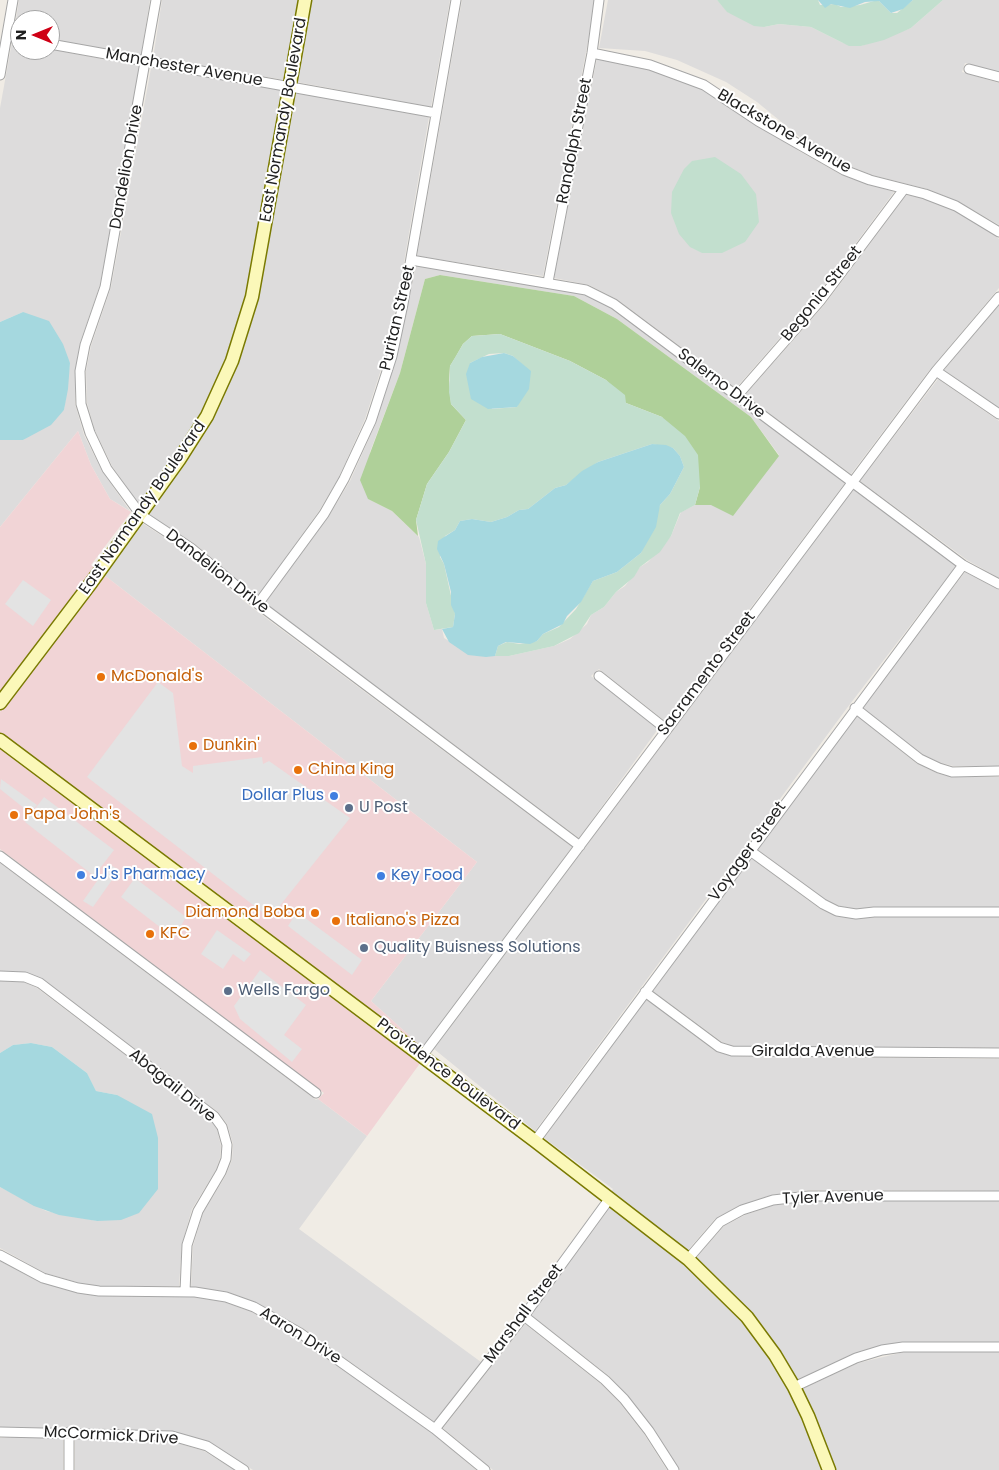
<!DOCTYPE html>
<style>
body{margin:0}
#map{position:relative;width:999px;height:1470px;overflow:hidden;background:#f0ece5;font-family:Poppins,sans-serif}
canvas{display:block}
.north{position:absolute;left:10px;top:10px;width:50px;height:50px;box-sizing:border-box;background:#fff;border:1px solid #a5a5a5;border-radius:50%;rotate:270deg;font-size:14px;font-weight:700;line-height:20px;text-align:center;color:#1f1f1f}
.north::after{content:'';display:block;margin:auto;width:18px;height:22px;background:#cf0015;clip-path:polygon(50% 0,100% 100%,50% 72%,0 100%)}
</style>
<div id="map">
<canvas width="999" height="1470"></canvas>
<div class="north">N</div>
</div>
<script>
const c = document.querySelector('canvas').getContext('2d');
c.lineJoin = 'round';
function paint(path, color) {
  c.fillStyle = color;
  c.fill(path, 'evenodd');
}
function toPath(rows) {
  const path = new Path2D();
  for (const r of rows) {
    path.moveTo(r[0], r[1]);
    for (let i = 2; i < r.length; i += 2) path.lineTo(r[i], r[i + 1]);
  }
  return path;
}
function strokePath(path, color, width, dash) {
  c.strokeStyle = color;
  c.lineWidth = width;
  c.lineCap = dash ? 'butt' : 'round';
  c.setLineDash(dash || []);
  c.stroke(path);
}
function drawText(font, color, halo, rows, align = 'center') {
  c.font = font + ' Poppins,sans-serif';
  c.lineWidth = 4;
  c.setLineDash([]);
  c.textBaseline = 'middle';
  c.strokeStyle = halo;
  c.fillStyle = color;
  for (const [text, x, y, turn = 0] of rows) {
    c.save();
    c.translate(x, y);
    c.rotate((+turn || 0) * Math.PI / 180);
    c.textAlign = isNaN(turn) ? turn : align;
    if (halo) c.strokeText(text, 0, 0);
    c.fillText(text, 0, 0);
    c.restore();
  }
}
paint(toPath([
 [19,0,150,0,141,56,50,39,50,20,20,20,20,33,14,32],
 [162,0,299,0,285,80,153,58],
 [311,0,450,0,431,107,297,82],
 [462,0,596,0,543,276,417,256],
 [608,0,717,0,728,12,764,27,779,24,811,27,843,43,861,46,911,28,943,0,999,0,999,72,965,63,962,72,999,83,999,225,959,202,927,189,872,175,847,165,806,142,757,102,726,82,677,60,645,51,599,48],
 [12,42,20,44,20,50,50,49,140,66,100,285,80,343,75,371,75,404,84,435,102,471,130,511,110,499,91,465,78,431,0,527,0,440,23,440,64,410,70,363,23,312,0,322,0,108],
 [597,58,642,61,749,110,799,151,842,175,894,192,815,298,736,388,618,300,589,285,554,278],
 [151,68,283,90,246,296,227,359,202,414,140,506,112,466,95,431,87,403,86,371,91,346,111,287],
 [295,92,429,117,397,303,386,354,365,419,339,477,319,511,257,597,195,544,148,514,184,463,238,362],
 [906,195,923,198,954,210,987,229,999,239,999,288,928,372,851,474,745,395,825,304],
 [416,266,584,294,611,308,845,483,665,721,599,669,591,676,658,729,579,838,265,603,329,516,350,481,376,423,397,356],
 [440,275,574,296,617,319,751,417,779,455,711,505,695,505,681,512,671,536,648,562,640,567,625,586,616,592,604,607,591,615,587,624,570,639,554,646,509,656,472,655,444,638,442,629,434,630,426,603,426,564,419,537,392,511,368,499,370,452,400,373,425,279],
 [999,305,999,408,944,370],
 [938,379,999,421,999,578,967,560,860,481],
 [854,489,956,566,847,708,535,1131,434,1049],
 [142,523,187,552,250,606,572,847,422,1047,371,1001,477,862,104,575],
 [965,572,999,590,999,766,953,766,941,763,923,755,862,707],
 [856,715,916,763,937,773,952,777,999,777,999,907,874,907,856,909,839,906,826,900,757,849],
 [751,858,819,908,836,916,856,919,874,917,999,917,999,1048,733,1046,722,1042,653,991],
 [0,863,316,1100,318,1099,367,1136,299,1229,481,1362,434,1422,304,1329,257,1303,227,1292,191,1287,193,1246,203,1213,226,1175,232,1160,233,1144,227,1124,218,1112,44,980,26,972,0,971],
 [0,981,24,982,37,988,210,1119,217,1129,221,1146,220,1158,216,1170,192,1209,182,1244,179,1286,100,1286,80,1283,45,1273,0,1248,0,1187,46,1211,97,1221,117,1095,96,1091,87,1073,52,1047,31,1043,13,1045,0,1053],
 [646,999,715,1051,732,1056,999,1059,999,1191,809,1190,772,1195,739,1206,715,1219,687,1251,611,1192,613,1189,544,1138],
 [810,1201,999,1201,999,1342,902,1342,881,1346,854,1354,797,1380,752,1314,696,1258,724,1226,745,1215,774,1205],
 [611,1206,684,1262,742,1320,789,1389,823,1470,680,1470,654,1429,628,1396,609,1376,531,1315],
 [0,1261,40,1282,77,1293,99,1296,194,1297,224,1302,252,1312,297,1337,432,1433,476,1470,253,1470,210,1442,172,1431,0,1427],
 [525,1324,601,1384,619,1402,644,1434,667,1470,493,1470,443,1428],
 [904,1352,999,1352,999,1470,835,1470,802,1389,858,1363],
 [12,1437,63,1437,63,1470,0,1470,0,1438],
 [75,1438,171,1441,204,1451,235,1470,75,1470]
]), '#dddcdc');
paint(toPath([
 [78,431,91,465,110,499,131,512,91,565,95,568,0,694,0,527],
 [104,575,477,862,371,1001,422,1047,421,1049,0,733,0,712],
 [0,746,421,1062,367,1136,318,1099,324,1093,0,849]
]), '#f1d4d6');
paint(toPath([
 [440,275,574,296,617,319,751,417,779,456,733,516,711,505,695,505,700,487,662,417,626,403,606,380,570,361,500,334,472,336,463,344,455,358,450,366,449,380,451,404,466,420,449,452,427,484,416,520,418,536,392,511,368,499,360,480,400,373,425,279]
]), '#afd099');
paint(toPath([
 [717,0,818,0,820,5,835,4,841,7,860,5,874,1,879,1,891,13,897,13,913,0,943,0,911,28,884,40,861,46,849,46,811,27,779,24,764,27,754,26,727,12],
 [715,157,741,174,756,194,759,222,745,242,722,253,702,253,690,247,679,234,671,213,672,192,684,169,692,161],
 [500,334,570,361,606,380,625,395,626,403,662,417,685,436,698,455,700,487,695,505,680,513,671,536,660,552,640,567,634,577,616,592,604,607,591,615,579,633,554,646,509,656,495,656,498,646,507,642,520,644,537,641,543,634,559,627,576,609,593,581,617,572,641,553,660,505,670,494,684,467,680,456,673,448,652,444,598,462,566,485,555,488,528,509,519,510,507,517,491,522,472,519,460,521,455,530,445,536,440,557,444,564,455,614,453,627,434,630,426,603,426,564,416,520,427,484,449,452,466,420,451,404,449,392,450,366,463,344,472,336],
 [504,353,513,356,526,368,517,407,492,409,470,363,489,354]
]), '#c2dfce');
paint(toPath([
 [23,580,51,600,33,626,5,604],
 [158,682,173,693,182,766,193,773,193,766,262,757,263,764,269,761,350,818,270,918,87,777],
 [1,779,37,805,30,813,0,789],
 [44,797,114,850,94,876,25,822],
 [109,864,119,870,93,907,83,901],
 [135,878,186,917,174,938,121,897],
 [297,912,362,960,352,975,288,926],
 [217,930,251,954,244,962,233,954,223,969,201,954],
 [260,970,306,1005,284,1035,302,1049,292,1062,240,1019,234,1006]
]), '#e3e3e3');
paint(toPath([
 [818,0,913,0,903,9,891,13,879,1,865,2,850,8,831,4,825,8],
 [23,312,49,321,63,344,70,363,68,389,64,410,51,425,23,440,0,440,0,322],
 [504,353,513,356,531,371,529,389,517,407,488,409,471,399,466,374,470,363,482,357],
 [652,444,666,445,673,448,680,456,684,467,670,494,660,505,656,527,641,553,617,572,593,581,581,602,567,616,563,624,543,634,537,641,530,644,506,642,498,646,495,656,486,657,468,655,449,642,442,629,453,627,455,614,451,605,451,592,444,564,437,549,438,541,455,530,460,521,472,519,491,522,507,517,519,510,528,509,555,488,566,485,582,471,598,462],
 [31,1043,52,1047,87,1073,96,1091,117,1095,152,1114,158,1138,158,1189,139,1213,121,1220,97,1221,59,1215,34,1206,0,1187,0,1053,13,1045]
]), '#a5d8df');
const street = toPath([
 [156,0,105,287,85,345,80,371,81,404,90,433,107,469,141,515,191,548,258,604,580,846],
 [7,36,20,38],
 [50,44,436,113],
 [592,53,650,65,704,85,758,121,844,170,870,180,925,194,956,206,999,232],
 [969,69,999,77],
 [0,75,13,0],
 [411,260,586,290,614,304,963,565,999,584],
 [548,282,592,53,599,0],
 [936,371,999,414],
 [737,396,820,301,904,189],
 [258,604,324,514,344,479,371,421,392,356,403,304,456,0],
 [599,676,666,729],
 [855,708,920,759,939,768,952,772,999,771],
 [749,850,823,904,837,911,856,914,874,912,999,912],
 [0,856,316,1093],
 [0,976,25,977,40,983,214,1116,222,1127,227,1145,226,1159,221,1172,198,1211,187,1245,185,1291],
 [645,992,719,1047,732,1051,999,1053],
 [422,1056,936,371,999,297],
 [535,1141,963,565],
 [0,1255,43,1278,78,1288,99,1291,195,1292,226,1297,254,1307,300,1333,435,1429,485,1470],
 [688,1259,720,1222,742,1210,773,1200,809,1196,999,1196],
 [524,1316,605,1380,624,1399,649,1431,674,1470],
 [794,1387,856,1358,882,1350,903,1347,999,1347],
 [435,1429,524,1316,610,1198],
 [0,1432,172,1436,207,1446,244,1470],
 [69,1470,69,1432]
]);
const secondary = toPath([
 [0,703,91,583,179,460,207,416,232,361,252,297,305,0],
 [0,740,535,1141,688,1259,747,1317,775,1355,794,1387,808,1416,829,1470]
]);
strokePath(street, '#a6a6a6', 11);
strokePath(secondary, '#7a7a02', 15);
strokePath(street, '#fff', 9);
strokePath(secondary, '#fbf8b9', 12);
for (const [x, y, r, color] of [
 [101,677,5,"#e8710a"],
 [193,746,5,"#e8710a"],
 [298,770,5,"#e8710a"],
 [334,796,5,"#3f7fe0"],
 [349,808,5,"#5c6f8a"],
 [14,815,5,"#e8710a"],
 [81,875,5,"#3f7fe0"],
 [381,876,5,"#3f7fe0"],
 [315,913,5,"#e8710a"],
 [336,921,5,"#e8710a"],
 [150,934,5,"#e8710a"],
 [364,948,5,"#5c6f8a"],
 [228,991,5,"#5c6f8a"]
]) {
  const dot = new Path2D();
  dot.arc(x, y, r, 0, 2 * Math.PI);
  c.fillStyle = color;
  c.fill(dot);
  strokePath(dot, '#fff', 2);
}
drawText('16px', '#1f1f1f', '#fff', [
 ["Manchester Avenue",184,68,10],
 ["East Normandy Boulevard",284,120,-80],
 ["Blackstone Avenue",784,132,30],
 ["Randolph Street",575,141,-79],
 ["Dandelion Drive",127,167,-80],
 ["Begonia Street",822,294,-51],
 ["Puritan Street",398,318,-77],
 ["Salerno Drive",721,384,37],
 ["East Normandy Boulevard",143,508,-55],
 ["Dandelion Drive",217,572,38],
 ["Sacramento Street",707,674,-53],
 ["Voyager Street",748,852,-54],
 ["Giralda Avenue",813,1052],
 ["Providence Boulevard",448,1075,37],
 ["Abagail Drive",172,1086,39],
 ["Tyler Avenue",833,1198,-2],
 ["Marshall Street",524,1314,-53],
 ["Aaron Drive",300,1336,32],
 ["McCormick Drive",111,1436,3]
]);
drawText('16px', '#c56008', '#fff', [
 ["McDonald's",111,677],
 ["Dunkin'",203,746],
 ["China King",308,770],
 ["Papa John's",24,815],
 ["Diamond Boba",305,913,"right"],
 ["Italiano's Pizza",346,921],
 ["KFC",160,934]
], 'left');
drawText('16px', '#366cbe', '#fff', [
 ["Dollar Plus",324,796,"right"],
 ["JJ's Pharmacy",91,875],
 ["Key Food",391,876]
], 'left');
drawText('16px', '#4e5e75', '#fff', [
 ["U Post",359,808],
 ["Quality Buisness Solutions",374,948],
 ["Wells Fargo",238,991]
], 'left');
</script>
